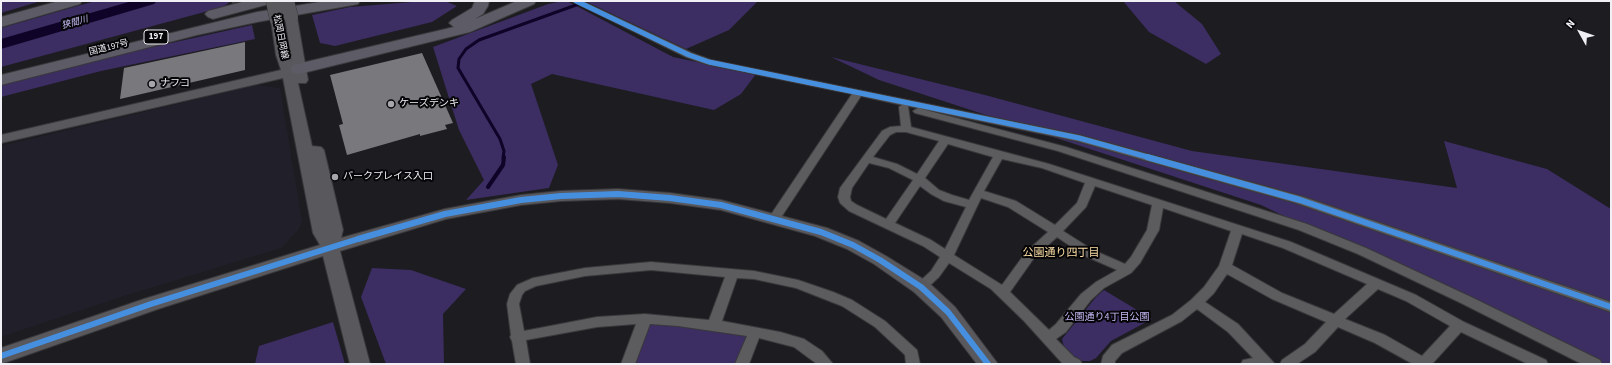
<!DOCTYPE html>
<meta charset="utf-8">
<style>
body{margin:0}
#map{position:relative;width:1612px;height:365px;overflow:hidden;background:#1d1c20;font-family:"Source Sans 3",sans-serif}
canvas{display:block}
.frame{position:absolute;inset:0;border:2px solid #f1f0f5;pointer-events:none}
.north{position:absolute;left:1560px;top:12px;width:40px;height:40px;-webkit-text-stroke:3px #060608;paint-order:stroke;rotate:310deg;font-size:11px;font-weight:700;line-height:16px;text-align:center;color:#f1f0f5}
.north::after{content:'';display:block;margin:auto;width:14px;height:18px;background:#f1f0f5;clip-path:polygon(50% 0,100% 100%,50% 72%,0 100%)}
</style>
<div id="map">
<canvas width="1612" height="365"></canvas>
<div class="frame"></div>
<div class="north">N</div>
</div>
<script>
const c = document.querySelector('canvas').getContext('2d');
c.lineJoin = 'round';
function paint(path, color) {
  c.fillStyle = color;
  c.fill(path, 'evenodd');
}
function toPath(rows) {
  const path = new Path2D();
  for (const r of rows) {
    path.moveTo(r[0], r[1]);
    for (let i = 2; i < r.length; i += 2) path.lineTo(r[i], r[i + 1]);
  }
  return path;
}
function strokePath(path, color, width, dash) {
  c.strokeStyle = color;
  c.lineWidth = width;
  c.lineCap = dash ? 'butt' : 'round';
  c.setLineDash(dash || []);
  c.stroke(path);
}
function drawText(font, color, halo, rows, align = 'center') {
  c.font = font + ' "Source Sans 3","Noto Sans JP",sans-serif';
  c.lineWidth = 4;
  c.setLineDash([]);
  c.textBaseline = 'middle';
  c.strokeStyle = halo;
  c.fillStyle = color;
  for (const [text, x, y, turn = 0] of rows) {
    c.save();
    c.translate(x, y);
    c.rotate((+turn || 0) * Math.PI / 180);
    c.textAlign = isNaN(turn) ? turn : align;
    if (halo) c.strokeText(text, 0, 0);
    c.fillText(text, 0, 0);
    c.restore();
  }
}
paint(toPath([
 [257,85,280,88,302,221,299,229,287,242,281,248,121,297,1,337,1,146]
]), '#211f2a');
paint(toPath([
 [1,1,41,1,1,13],
 [95,1,231,1,223,7,1,67,1,28],
 [424,1,445,1,457,6,432,22,335,46,320,43,312,15,350,7],
 [563,1,567,1,673,57,756,74,741,94,714,110,552,74,531,84,558,165,549,188,466,200,484,180,459,130,433,47,548,4],
 [585,1,758,1,729,30,686,49],
 [1123,1,1174,1,1202,24,1221,54,1206,64,1149,32],
 [252,25,255,39,101,71,1,97,1,85,117,55],
 [831,57,985,95,1192,151,1457,188,1444,141,1547,169,1611,209,1611,364,1590,364,1261,205,879,80],
 [372,268,411,270,466,289,443,314,444,364,386,364,361,297],
 [1104,290,1152,319,1111,341,1096,358,1090,361,1082,361,1070,354,1064,348,1062,339,1096,297],
 [648,321,751,334,737,364,636,364],
 [333,322,345,364,255,364,259,346]
]), '#3c2d62');
strokePath(toPath([
 [503,158,504,151,500,139,458,68,459,59,466,49,479,40,587,1]
]), '#0f0328', 3);
strokePath(toPath([
 [488,187,503,165,504,157]
]), '#0f0328', 4);
paint(toPath([
 [132,1,157,1,154,4,1,49,1,39,132,1]
]), '#0f0328');
paint(toPath([
 [245,42,245,70,120,99,124,68],
 [422,53,453,123,445,125,447,129,420,136,420,134,347,155,339,125,343,124,330,75]
]), '#79787c');
strokePath(toPath([
 [232,3,235,1]
]), '#3d3c40', 9, [9, 4.5]);
const street = toPath([
 [572,1,582,1,692,53,711,60,1079,135,1304,197,1611,302,1611,312,1296,203,1077,141,908,106,911,127,1049,164,1291,242,1416,295,1464,322,1546,360,1548,364,1528,364,1461,332,1432,364,1413,364,1375,343,1338,327,1315,352,1297,364,1280,364,1282,360,1305,344,1326,322,1272,299,1227,274,1214,293,1205,302,1238,324,1275,364,1241,364,1243,360,1253,358,1228,332,1197,309,1182,321,1122,353,1115,361,1115,364,1101,364,1103,356,1112,345,1172,315,1191,300,1204,287,1219,266,1231,231,1163,208,1159,230,1140,263,1131,273,1104,288,1091,300,1066,332,1056,339,1074,357,1080,360,1082,364,1063,364,1024,321,991,289,949,263,939,277,925,290,921,292,917,290,915,287,917,284,931,271,940,257,923,246,849,211,840,203,838,197,840,188,882,131,890,127,901,126,899,107,902,105,861,96,778,222,770,222,768,219,770,216,852,94,706,64,686,57,572,1],
 [896,132,906,132,939,141,917,174,897,164,873,157,890,135,896,132],
 [948,144,993,157,969,200,952,195,939,190,925,178,948,144],
 [1002,159,1042,168,1085,183,1077,203,1055,225,1016,201,984,191,1002,159],
 [869,163,889,168,913,180,886,219,857,205,851,201,850,197,852,188,869,163],
 [920,186,931,194,944,201,966,207,945,249,931,240,895,223,920,186],
 [1095,186,1152,205,1147,230,1131,257,1125,264,1093,250,1063,231,1086,207,1095,186],
 [981,198,1008,207,1048,232,1026,252,1002,285,954,255,981,198],
 [1242,234,1283,248,1367,284,1334,314,1282,293,1232,265,1242,234],
 [1057,237,1085,256,1117,270,1096,282,1081,294,1056,324,1049,330,1010,292,1034,258,1057,237],
 [1378,289,1406,301,1450,326,1422,356,1385,335,1345,319,1378,289],
 [918,108,1066,147,1307,224,1366,248,1471,297,1600,360,1602,364,1582,364,1461,303,1358,254,1299,230,1058,151,915,113,913,111,918,108],
 [651,262,754,271,798,280,833,292,852,300,885,321,917,350,920,364,906,364,905,355,903,353,875,327,842,306,796,288,754,279,737,278,722,321,780,332,804,339,822,351,833,364,817,364,794,347,759,338,749,364,735,364,747,336,678,326,650,324,635,364,621,364,636,324,597,327,526,340,530,364,516,364,512,341,510,337,511,335,507,304,510,294,517,285,533,278,585,268,651,262],
 [651,270,725,277,709,320,645,314,597,317,524,331,519,304,522,295,525,291,536,286,585,276,651,270]
]);
const secondary = toPath([
 [291,13,295,14,297,17,303,52,308,80,306,83,298,83,312,146,321,147,324,150,343,230,341,238,445,209,521,195,561,191,618,189,670,193,721,200,827,228,859,241,886,256,928,282,955,307,998,364,977,364,941,317,914,292,874,264,847,249,815,236,721,210,670,203,618,199,561,201,521,205,446,219,340,251,370,364,350,364,323,256,158,309,1,364,1,348,144,299,320,245,313,233,283,78,1,143,1,135,281,70,276,55,271,20,273,17,277,16,281,17,283,20,292,63,285,17,287,14,291,13]
]);
const highway = toPath([
 [59,1,82,1,80,4,1,27,1,17,59,1],
 [246,1,271,1,269,4,213,19,208,17,205,14,208,11,246,1],
 [326,1,360,1,358,4,353,5,257,22,197,35,1,85,1,75,257,12,326,1],
 [475,1,489,1,488,6,483,14,475,19,517,1,536,1,534,4,470,32,299,74,293,73,291,69,293,65,454,27,449,23,452,20,472,8,475,1]
]);
strokePath(street, '#39393c', 2);
strokePath(secondary, '#39393c', 2);
strokePath(highway, '#39393c', 2);
paint(street, '#5c5c5e');
paint(secondary, '#59585d');
paint(highway, '#5d5b65');
const secondaryBridge = toPath([
 [273,1,277,20],
 [287,1,291,17]
]);
strokePath(secondaryBridge, '#39393c', 15, []);
strokePath(secondaryBridge, '#59585d', 14);
strokePath(toPath([
 [576,1,689,55,709,62,1079,138,1151,158]
]), '#468fdf', 5);
strokePath(toPath([
 [1147,157,1300,200,1611,307],
 [1,356,151,304,358,239,445,214,521,200,561,196,618,194,670,198,721,205,821,232,853,245,880,260,921,287,948,312,988,364]
]), '#468fdf', 6);
for (const [x, y, r, color] of [
 [152,84,4,"#a7a6aa"],
 [391,104,4,"#a7a6aa"],
 [335,177,4,"#a7a6aa"]
]) {
  const dot = new Path2D();
  dot.arc(x, y, r, 0, 2 * Math.PI);
  c.fillStyle = color;
  c.fill(dot);
  strokePath(dot, '#060608', 1.5);
}
drawText('italic 9px', '#c5baf4', '#060608', [
 ["狭間川",75,23,-16]
]);
for (const [x, y, w] of [
 [156,37,24]
]) {
  const box = new Path2D();
  box.roundRect(x - w / 2, y - 7, w, 14, 3);
  c.fillStyle = '#060608';
  c.fill(box);
  strokePath(box, '#f1f0f5', 1);
}
drawText('bold 9px', '#f1f0f5', null, [
 ["197",156,37]
]);
drawText('9px', '#f1f0f5', '#060608', [
 ["松岡日岡線",280,37,79],
 ["国道197号",109,48,-14]
]);
drawText('10px', '#f1f0f5', '#060608', [
 ["ナフコ",160,84],
 ["ケーズデンキ",399,104],
 ["パークプレイス入口",343,177]
], 'left');
drawText('10px', '#c4b8f2', '#060608', [
 ["公園通り4丁目公園",1107,318]
]);
drawText('11px', '#fddfa6', '#060608', [
 ["公園通り四丁目",1061,254]
]);
</script>
